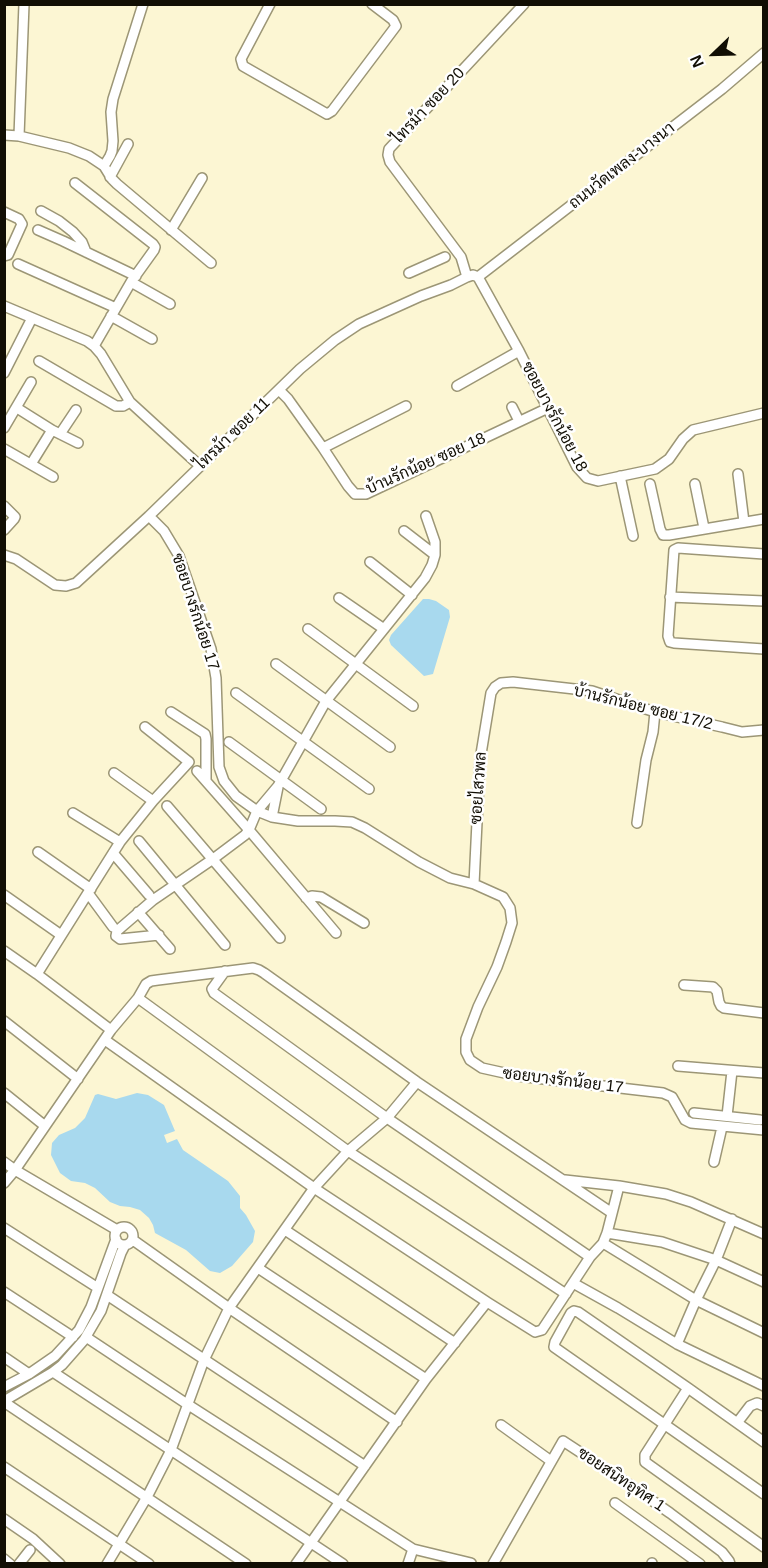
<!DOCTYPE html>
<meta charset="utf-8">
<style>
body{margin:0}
#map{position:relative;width:768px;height:1568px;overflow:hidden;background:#fcf6d3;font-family:Helvetica,sans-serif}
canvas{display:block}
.frame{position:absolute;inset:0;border:6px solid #110e04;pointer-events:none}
.north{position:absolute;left:684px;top:24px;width:60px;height:60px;-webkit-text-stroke:4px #fff;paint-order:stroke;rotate:247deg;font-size:16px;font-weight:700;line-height:24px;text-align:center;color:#110e04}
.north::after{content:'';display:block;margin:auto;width:21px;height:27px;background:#110e04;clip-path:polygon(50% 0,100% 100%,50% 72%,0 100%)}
</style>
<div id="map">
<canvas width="768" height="1568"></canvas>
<div class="frame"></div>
<div class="north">N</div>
</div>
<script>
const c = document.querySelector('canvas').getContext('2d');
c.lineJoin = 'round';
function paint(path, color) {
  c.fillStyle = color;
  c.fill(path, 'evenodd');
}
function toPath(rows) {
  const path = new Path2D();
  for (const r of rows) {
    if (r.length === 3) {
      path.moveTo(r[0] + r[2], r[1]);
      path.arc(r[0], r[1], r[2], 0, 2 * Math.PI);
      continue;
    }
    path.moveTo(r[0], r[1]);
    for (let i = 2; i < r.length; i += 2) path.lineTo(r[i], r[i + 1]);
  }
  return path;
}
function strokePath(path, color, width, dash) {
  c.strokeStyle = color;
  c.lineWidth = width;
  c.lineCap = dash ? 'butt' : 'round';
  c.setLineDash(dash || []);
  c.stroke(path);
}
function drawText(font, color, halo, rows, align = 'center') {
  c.font = font + ' Helvetica,Sarabun,sans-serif';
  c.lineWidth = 5;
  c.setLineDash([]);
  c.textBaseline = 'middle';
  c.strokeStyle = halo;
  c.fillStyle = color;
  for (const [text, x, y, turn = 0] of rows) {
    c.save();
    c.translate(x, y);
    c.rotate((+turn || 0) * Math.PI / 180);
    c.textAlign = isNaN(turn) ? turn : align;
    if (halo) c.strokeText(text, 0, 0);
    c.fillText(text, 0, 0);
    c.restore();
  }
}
paint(toPath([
 [423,599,429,599,436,601,449,610,450,617,433,674,424,676,391,645,389,640,391,635],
 [137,1093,148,1095,164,1105,175,1131,164,1135,167,1143,177,1139,183,1150,228,1181,240,1196,240,1208,246,1215,255,1231,253,1242,232,1266,220,1273,210,1271,186,1250,155,1233,153,1225,149,1218,140,1210,130,1207,120,1206,110,1202,95,1188,85,1183,71,1181,60,1173,51,1155,52,1143,59,1135,75,1128,85,1118,95,1095,98,1094,116,1099]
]), '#a8d9ee');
const street = toPath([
 [143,4,113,99,111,112,113,141,112,151,110,156,104,166,112,179,117,184,211,263],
 [270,4,241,59,243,66,327,114,332,111,396,26,393,20,372,4],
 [4,135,19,136,69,148,89,156,104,166],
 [19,136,24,4],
 [110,177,128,144],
 [75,183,153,244,155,247,154,250,131,282,94,346],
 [41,211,59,221,73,232,82,242,86,252],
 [4,212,19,219,22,224,8,255,4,256],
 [38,230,63,241,136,276],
 [171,230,202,178],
 [18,264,116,308],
 [409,273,445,257],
 [467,277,461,257,390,162,388,155,389,149,524,4],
 [478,277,519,351,577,467,587,478,598,481,655,469,669,459,683,439,693,430,764,413],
 [478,277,722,89,764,53],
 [131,282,170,304],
 [4,306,87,341,94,346,101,354,130,402,200,466],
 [111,316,152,339],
 [39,361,116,406,123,406,130,402],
 [4,373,32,318],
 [457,386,519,351],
 [279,390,288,399,323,448,348,486,355,494,366,494,548,408],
 [512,407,519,421],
 [17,408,52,430,78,443],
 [4,428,31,382],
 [60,434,76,410],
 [323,448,406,406],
 [4,449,53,477],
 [31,464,52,430],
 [738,474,744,522],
 [620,476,633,536],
 [650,484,660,529,663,535,669,535,764,519],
 [695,484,704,528],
 [4,506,15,517,14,519,4,530],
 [149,516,164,531,179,556,211,649,216,678,219,767,224,781,236,796,257,811,272,817,298,821,335,821,352,822,365,828,419,862,450,878,474,884,503,897,510,908,512,923,506,942,497,967,478,1007,466,1039,466,1052,470,1060,482,1068,518,1076,663,1093,672,1097,685,1120,691,1123,764,1130],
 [404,531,435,555],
 [764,554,678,548,674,550,668,636,670,642,674,643,764,649],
 [4,555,16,559,55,585,66,586,76,583,149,516,300,369,335,340,359,324,421,296,451,285,467,277,473,275,478,277],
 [370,562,412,595],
 [670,597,764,601],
 [339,598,384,629],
 [308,629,413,706],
 [276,664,390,747],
 [236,693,369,789],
 [171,712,205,734,206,739,206,781],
 [229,742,321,809],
 [197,771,249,830,336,933],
 [114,773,153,801],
 [167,806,280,938],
 [73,813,120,842],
 [272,817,278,787],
 [637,823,646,760,653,732,655,712],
 [139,841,225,945],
 [38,852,91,889],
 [113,853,149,895],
 [474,884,480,760,491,693,495,687,501,683,513,682,592,691,655,712,722,727,742,732,764,730],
 [88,893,113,927],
 [4,895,61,935],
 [306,898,312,896,321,897,364,923],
 [138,912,170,949],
 [159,935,120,939,116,936,117,931,153,900,213,859,245,835,249,830,257,811,278,786,326,701,425,578,432,565,435,555,435,542,426,516],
 [4,951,37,974,111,1030],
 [225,971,212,989,214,993,387,1118,590,1257],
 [37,974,120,842,153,801,189,762,145,727],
 [684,985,713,987,717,991,719,1002,721,1006,724,1008,764,1013],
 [138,998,348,1151,566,1294],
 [4,1021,78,1079],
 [105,1040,314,1188,487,1302],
 [678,1066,764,1073],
 [4,1093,45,1126],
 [694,1113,760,1120],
 [727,1116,732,1071],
 [4,1162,15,1170,117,1230],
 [714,1162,722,1127],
 [565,1180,619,1186,666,1194,691,1202,764,1234],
 [4,1183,15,1170,111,1030,138,998,146,984,151,981,158,980,253,968,259,970,264,973,417,1082,612,1213],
 [124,1236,9],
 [4,1228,98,1288],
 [285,1230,455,1343],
 [607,1233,662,1242,716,1260,764,1282],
 [133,1240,229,1308,397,1422],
 [603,1243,696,1300,764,1333],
 [258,1268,426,1379],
 [573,1283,618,1308,677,1344,764,1386],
 [4,1292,73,1337],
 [107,1295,365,1466],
 [86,1337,187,1404,413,1549,471,1563],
 [677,1344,696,1300,716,1260,732,1219],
 [4,1357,29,1374],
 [53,1372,343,1564],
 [4,1387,29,1374,55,1356,79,1330,91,1307,116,1239],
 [688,1388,645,1455,645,1462,764,1547],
 [4,1401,53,1372,62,1365,84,1340,101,1311,121,1253,125,1245],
 [4,1402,246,1564],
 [737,1423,750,1406,757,1403,764,1406],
 [501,1425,551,1461],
 [764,1442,688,1388,578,1312,574,1311,571,1313,555,1342,554,1347,764,1494],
 [4,1467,149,1564],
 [615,1503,700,1564],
 [4,1519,33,1539,60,1564],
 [4,1559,10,1564],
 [652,1563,652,1564],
 [19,1564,30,1550],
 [107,1564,147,1497,171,1450,204,1360,229,1308,314,1188,348,1151,387,1118,417,1082],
 [296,1564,426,1379,487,1302,535,1332,542,1330,590,1257,603,1243,607,1233,619,1186],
 [408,1564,413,1549],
 [493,1564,563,1441,621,1479,670,1513,722,1552,729,1561,730,1564]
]);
strokePath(street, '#9c9676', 12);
strokePath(street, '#fff', 9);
drawText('16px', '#110e04', '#fff', [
 ["ไทรม้า ซอย 20",429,106,-47],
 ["ถนนวัดเพลง-บางนา",622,166,-38],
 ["ซอยบางรักน้อย 18",554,417,62],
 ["ไทรม้า ซอย 11",233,434,-44],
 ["บ้านรักน้อย ซอย 18",426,464,-24],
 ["ซอยบางรักน้อย 17",195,612,72],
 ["บ้านรักน้อย ซอย 17/2",643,708,14],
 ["ซอยไสวพล",479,788,-86],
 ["ซอยบางรักน้อย 17",563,1081,7],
 ["ซอยสนิทอุทิศ 1",621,1480,34]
]);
</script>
